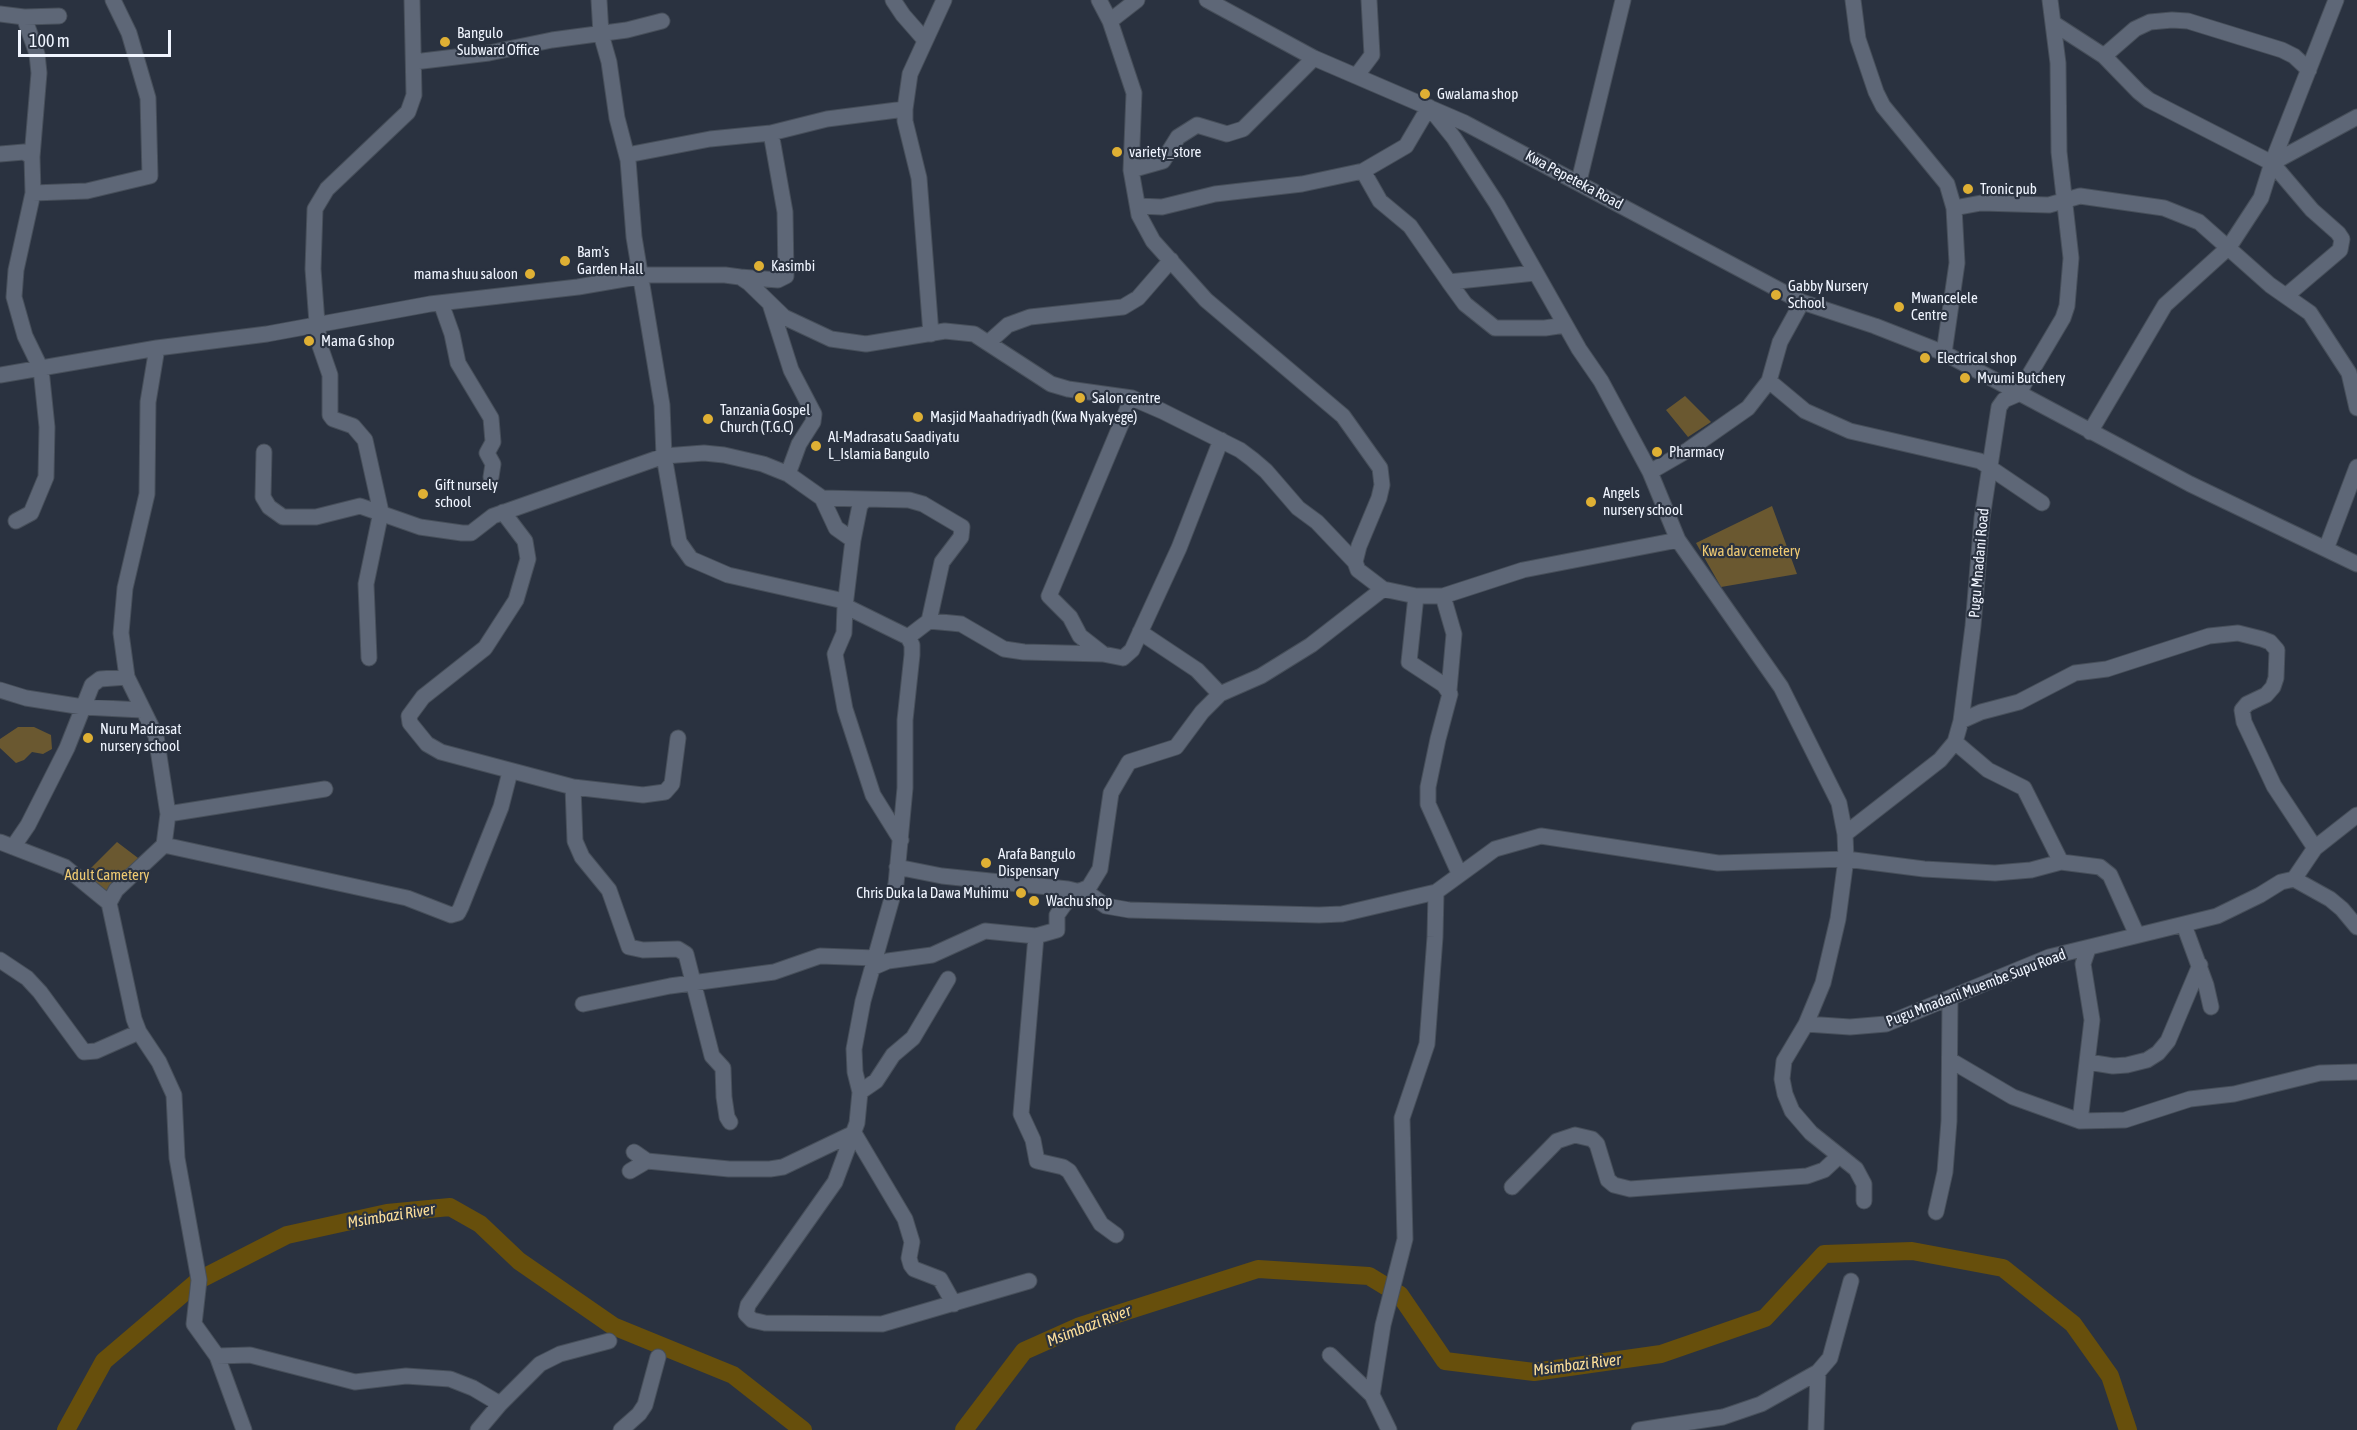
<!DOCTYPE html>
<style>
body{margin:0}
#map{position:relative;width:2357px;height:1430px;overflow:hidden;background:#2a3240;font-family:"Asap Condensed",sans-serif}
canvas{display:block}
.scale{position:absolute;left:18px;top:30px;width:153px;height:27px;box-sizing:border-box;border:3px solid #f0f5ff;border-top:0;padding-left:8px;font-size:18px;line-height:21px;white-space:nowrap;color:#f0f5ff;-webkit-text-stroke:4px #2a3240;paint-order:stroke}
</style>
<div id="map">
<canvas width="2357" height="1430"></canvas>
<div class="scale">100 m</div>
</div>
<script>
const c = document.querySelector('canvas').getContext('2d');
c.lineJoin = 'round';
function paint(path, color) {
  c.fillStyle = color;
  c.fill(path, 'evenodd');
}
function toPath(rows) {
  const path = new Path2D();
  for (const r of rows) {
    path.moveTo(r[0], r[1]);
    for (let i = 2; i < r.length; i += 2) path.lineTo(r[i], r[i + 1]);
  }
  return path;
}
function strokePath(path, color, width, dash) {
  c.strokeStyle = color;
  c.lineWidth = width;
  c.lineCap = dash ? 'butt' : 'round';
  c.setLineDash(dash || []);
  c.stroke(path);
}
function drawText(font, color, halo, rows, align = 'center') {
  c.font = font + ' "Asap Condensed",sans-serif';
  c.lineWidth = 4.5;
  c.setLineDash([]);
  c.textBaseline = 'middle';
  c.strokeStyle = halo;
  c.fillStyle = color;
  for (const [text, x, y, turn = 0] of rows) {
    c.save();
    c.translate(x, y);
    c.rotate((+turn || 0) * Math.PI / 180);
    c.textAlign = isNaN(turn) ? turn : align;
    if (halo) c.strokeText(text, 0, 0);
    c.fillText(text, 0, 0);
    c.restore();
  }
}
paint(toPath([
 [1685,396,1711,422,1688,437,1666,410],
 [1772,506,1797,574,1721,587,1696,543],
 [18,727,34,727,51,735,52,749,43,754,32,752,24,760,16,763,0,748,0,739],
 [117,842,142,861,108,896,83,876]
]), '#6a5830');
strokePath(toPath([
 [66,1430,104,1361,199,1280,287,1235,387,1213,450,1207,480,1224,519,1261,613,1326,733,1375,803,1430],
 [964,1430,1024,1351,1080,1326,1258,1269,1369,1276,1400,1295,1445,1361,1534,1372,1661,1354,1765,1318,1824,1254,1912,1251,2003,1268,2073,1324,2110,1376,2128,1430]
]), '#674f0c', 18);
const minor = toPath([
 [599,0,601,34,609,62,617,118,628,160,634,237,662,405,664,456,679,542,691,559,728,575,844,601],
 [893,0,903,15,924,39],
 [1099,0,1110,21,1134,93,1131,170,1139,215,1153,241,1206,300,1343,416,1380,468,1382,485,1379,498,1359,546,1355,562,1358,570,1383,589,1416,596,1443,596,1523,570,1678,540,1781,687,1839,803,1845,834,1846,859,1838,919,1823,983,1806,1024,1784,1061,1782,1079,1785,1094,1792,1111,1811,1133,1856,1169,1864,1184,1864,1201],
 [1207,0,1314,58,1465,123,1802,302,1875,326,1944,353,2190,484,2357,564],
 [1853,0,1858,39,1876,92,1883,106,1947,184,1954,208,1957,263,1944,353],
 [0,14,24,17,59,16],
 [24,17,37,54,39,73,32,157],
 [1110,21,1137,0],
 [2053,23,2104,56,2139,92,2149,100,2272,163,2312,210,2338,233,2342,239,2340,250,2287,295],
 [2104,56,2135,29,2150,22,2172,20,2188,21,2282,50,2294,56,2309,70],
 [414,62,489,53,552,40,627,30,662,21],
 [1357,75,1372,55,1369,0],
 [905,109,905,121,919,178,931,334],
 [0,154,24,152,32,157,33,193,16,270,14,297,25,336,41,369,47,427,46,477,31,513,16,521],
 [627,155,710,139,771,133],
 [2272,163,2336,0],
 [1131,170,1163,161,1178,137,1197,125,1227,134,1243,129,1314,58],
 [1363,171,1380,201,1410,226,1449,282,1535,273],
 [1579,181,1623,0],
 [33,193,87,191,150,176,148,98,129,33,113,0],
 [1138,206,1162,207,1215,194,1302,184,1363,171,1406,146,1429,107,1454,138,1497,204,1579,349,1601,381,1650,472,1678,540],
 [1954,208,1981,203,2049,205,2080,196,2164,208,2199,222,2270,285,2310,313,2349,373,2357,408],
 [740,277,778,280,786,276,785,212,771,133,827,119,905,109,910,74,944,0],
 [1449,282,1465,304,1495,328,1545,328,1565,325],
 [441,303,452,334,458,363,491,418,493,442,487,453,493,464,491,477],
 [771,307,791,370,814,414,813,422,799,444,788,474,822,498,836,528,853,540,845,606,908,637,912,645,912,655,905,720,905,788,896,884,863,1001,854,1049,855,1072,860,1092,857,1123,835,1182,748,1305,746,1314,752,1320,765,1323,882,1324,1029,1281],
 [989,342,1008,325,1030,317,1123,307,1138,298,1171,260],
 [0,375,157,348,267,334,430,304,578,287,648,275,725,275,740,277,749,283,784,317,831,339,866,344,945,331,974,334,1051,384,1068,389,1132,398,1162,411,1240,450,1252,459,1266,471,1298,508,1317,522,1355,562],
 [1769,381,1805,411,1850,431,1980,461,2042,503],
 [2090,432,2165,305,2229,247,2261,198,2272,163,2357,117],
 [264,452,263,497,269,507,283,517,316,517,360,506,420,527,462,533,471,533,493,516,664,456,704,453,724,455,763,464,788,474],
 [1650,472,1688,450,1748,408,1769,381,1780,342,1802,302],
 [822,498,909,500,923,504,962,527,961,537,942,562,929,621],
 [503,512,525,541,528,559,516,600,485,648,423,697,409,716,410,723,427,744,441,752,573,787,643,795,665,792,672,784,678,738],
 [853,540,860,505,865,500],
 [2326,549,2357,467],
 [1416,596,1409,662,1444,685,1450,694,1438,739,1428,787,1428,804,1459,873],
 [1443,596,1454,634,1449,690],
 [845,606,844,633,835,654,845,709,873,795,901,840],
 [1140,632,1197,670,1220,694],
 [908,637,929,621,951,623,961,624,1004,649,1024,652,1103,654,1123,658,1132,650,1179,548,1221,440],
 [1103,654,1080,636,1070,617,1049,596,1132,398],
 [369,658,366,584,381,512,365,440,353,426,333,419,330,415,330,375,320,346,317,323,313,269,315,209,327,189,408,112,414,95,412,0],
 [0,690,26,698,83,707,142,710],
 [1961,721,1981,712,2019,702,2075,673,2107,669,2209,636,2238,633,2262,639,2270,642,2277,650,2276,678,2273,687,2266,695,2247,704,2242,710,2244,722,2274,786,2315,848],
 [1955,742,1988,770,2024,788,2061,862,2100,867,2110,875,2137,935],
 [573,787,575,841,582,857,609,890,629,947,643,950,678,949,686,954,712,1056,723,1068,724,1097,727,1117,730,1122],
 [168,814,325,789],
 [1845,834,1940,760,1955,742,1961,721,1973,626,1982,518,1999,407,2004,400,2018,394,2063,318,2067,306,2071,258,2059,152,2058,63,2050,0],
 [0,842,65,867,109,903,134,1019,139,1032,159,1062,174,1095,177,1158,199,1280,194,1324,217,1356,244,1430],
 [164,845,407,898,451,915,458,913,461,907,501,807,510,772],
 [13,847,28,825,67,748,92,685,100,679,127,677],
 [897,867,942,876,1068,889,1089,894,1106,906,1129,910,1319,915,1342,914,1436,892,1495,849,1541,836,1718,863,1846,859,1924,869,1995,873,2031,870,2061,862],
 [2294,879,2330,899,2342,909,2357,927],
 [109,903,116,890,164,845,168,814,156,736,127,677,121,633,125,588,147,494,148,402,157,348],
 [2184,925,2206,985,2211,1007],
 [1036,936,1021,1114,1033,1140,1037,1161,1063,1167,1069,1171,1101,1224,1116,1235],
 [0,960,27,978,40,992,84,1052,96,1051,139,1032],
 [874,967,888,961,932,955,985,931,1036,936,1057,930,1057,915,1064,905,1073,894,1089,887,1100,869,1111,793,1129,762,1176,747,1202,712,1220,694,1261,676,1311,645,1383,589],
 [583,1004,670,986,774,972,820,956,876,958],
 [1806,1024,1850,1027,1886,1024,2049,957,2217,916,2260,895,2281,882,2294,879,2315,848,2357,815],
 [1950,1060,2013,1097,2080,1121,2125,1120,2190,1099,2234,1094,2320,1073,2357,1072],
 [2088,1062,2113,1066,2127,1065,2147,1060,2158,1053,2168,1041,2200,965],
 [860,1092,876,1081,893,1055,913,1038,948,979],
 [2080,1121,2092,1020,2083,964,2088,949],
 [854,1133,905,1219,912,1242,909,1258,911,1265,914,1269,940,1279,954,1304],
 [634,1152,647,1161,729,1169,770,1169,783,1167,854,1133],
 [630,1171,647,1161],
 [1512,1187,1557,1141,1575,1135,1592,1139,1597,1144,1608,1180,1614,1185,1630,1189,1807,1176,1824,1170,1838,1157],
 [1936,1212,1945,1172,1949,1121,1950,999],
 [1330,1355,1372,1395,1389,1430],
 [217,1356,250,1355,355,1382,406,1376,450,1379,473,1388,500,1404],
 [1372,1395,1383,1325,1405,1239,1402,1118,1427,1044,1435,937,1436,892],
 [478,1430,500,1404,540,1364,560,1354,609,1341],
 [621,1430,639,1414,645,1405,658,1357],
 [1639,1430,1723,1417,1761,1404,1818,1372,1830,1358,1851,1281],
 [1816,1430,1818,1372]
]);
strokePath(minor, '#474f5a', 17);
strokePath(minor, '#5e6777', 15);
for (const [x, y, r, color] of [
 [445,42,6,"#dfb034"],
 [1425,94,6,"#dfb034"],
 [1117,152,6,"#dfb034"],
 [1968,189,6,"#dfb034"],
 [565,261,6,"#dfb034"],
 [759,266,6,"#dfb034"],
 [530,274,6,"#dfb034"],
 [1776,295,6,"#dfb034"],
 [1899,307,6,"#dfb034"],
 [309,341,6,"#dfb034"],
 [1925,358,6,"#dfb034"],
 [1965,378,6,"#dfb034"],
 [1080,398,6,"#dfb034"],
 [918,417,6,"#dfb034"],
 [708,419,6,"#dfb034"],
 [816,446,6,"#dfb034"],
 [1657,452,6,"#dfb034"],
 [423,494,6,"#dfb034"],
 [1591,502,6,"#dfb034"],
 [88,738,6,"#dfb034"],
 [986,863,6,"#dfb034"],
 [1021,893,6,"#dfb034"],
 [1034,901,6,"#dfb034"]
]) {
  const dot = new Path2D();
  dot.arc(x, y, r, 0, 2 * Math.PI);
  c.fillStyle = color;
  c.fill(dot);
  strokePath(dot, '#2a3240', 2);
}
drawText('15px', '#f0f5ff', '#2a3240', [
 ["Bangulo",457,33],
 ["Subward Office",457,50],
 ["Gwalama shop",1437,94],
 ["variety_store",1129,152],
 ["Tronic pub",1980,189],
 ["Bam's",577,252],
 ["Garden Hall",577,269],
 ["Kasimbi",771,266],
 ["mama shuu saloon",518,274,"right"],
 ["Gabby Nursery",1788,286],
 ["School",1788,303],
 ["Mwancelele",1911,298],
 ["Centre",1911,315],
 ["Mama G shop",321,341],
 ["Electrical shop",1937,358],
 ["Mvumi Butchery",1977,378],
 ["Salon centre",1092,398],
 ["Tanzania Gospel",720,410],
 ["Church (T.G.C)",720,427],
 ["Masjid Maahadriyadh (Kwa Nyakyege)",930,417],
 ["Al-Madrasatu Saadiyatu",828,437],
 ["L_Islamia Bangulo",828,454],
 ["Pharmacy",1669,452],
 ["Gift nursely",435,485],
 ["school",435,502],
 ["Angels",1603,493],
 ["nursery school",1603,510],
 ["Nuru Madrasat",100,729],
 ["nursery school",100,746],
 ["Arafa Bangulo",998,854],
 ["Dispensary",998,871],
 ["Chris Duka la Dawa Muhimu",1009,893,"right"],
 ["Wachu shop",1046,901]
], 'left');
drawText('15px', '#f0f5ff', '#2a3240', [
 ["Kwa Pepeteka Road",1574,180,28],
 ["Pugu Mnadani Road",1979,563,-85],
 ["Pugu Mnadani Muembe Supu Road",1976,988,-21]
]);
drawText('15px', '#efca72', '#2a3240', [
 ["Kwa dav cemetery",1751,551],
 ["Adult Cametery",107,875]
]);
drawText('italic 16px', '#fcde99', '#2a3240', [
 ["Msimbazi River",391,1216,-9],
 ["Msimbazi River",1089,1326,-21],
 ["Msimbazi River",1577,1365,-7]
]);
</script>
